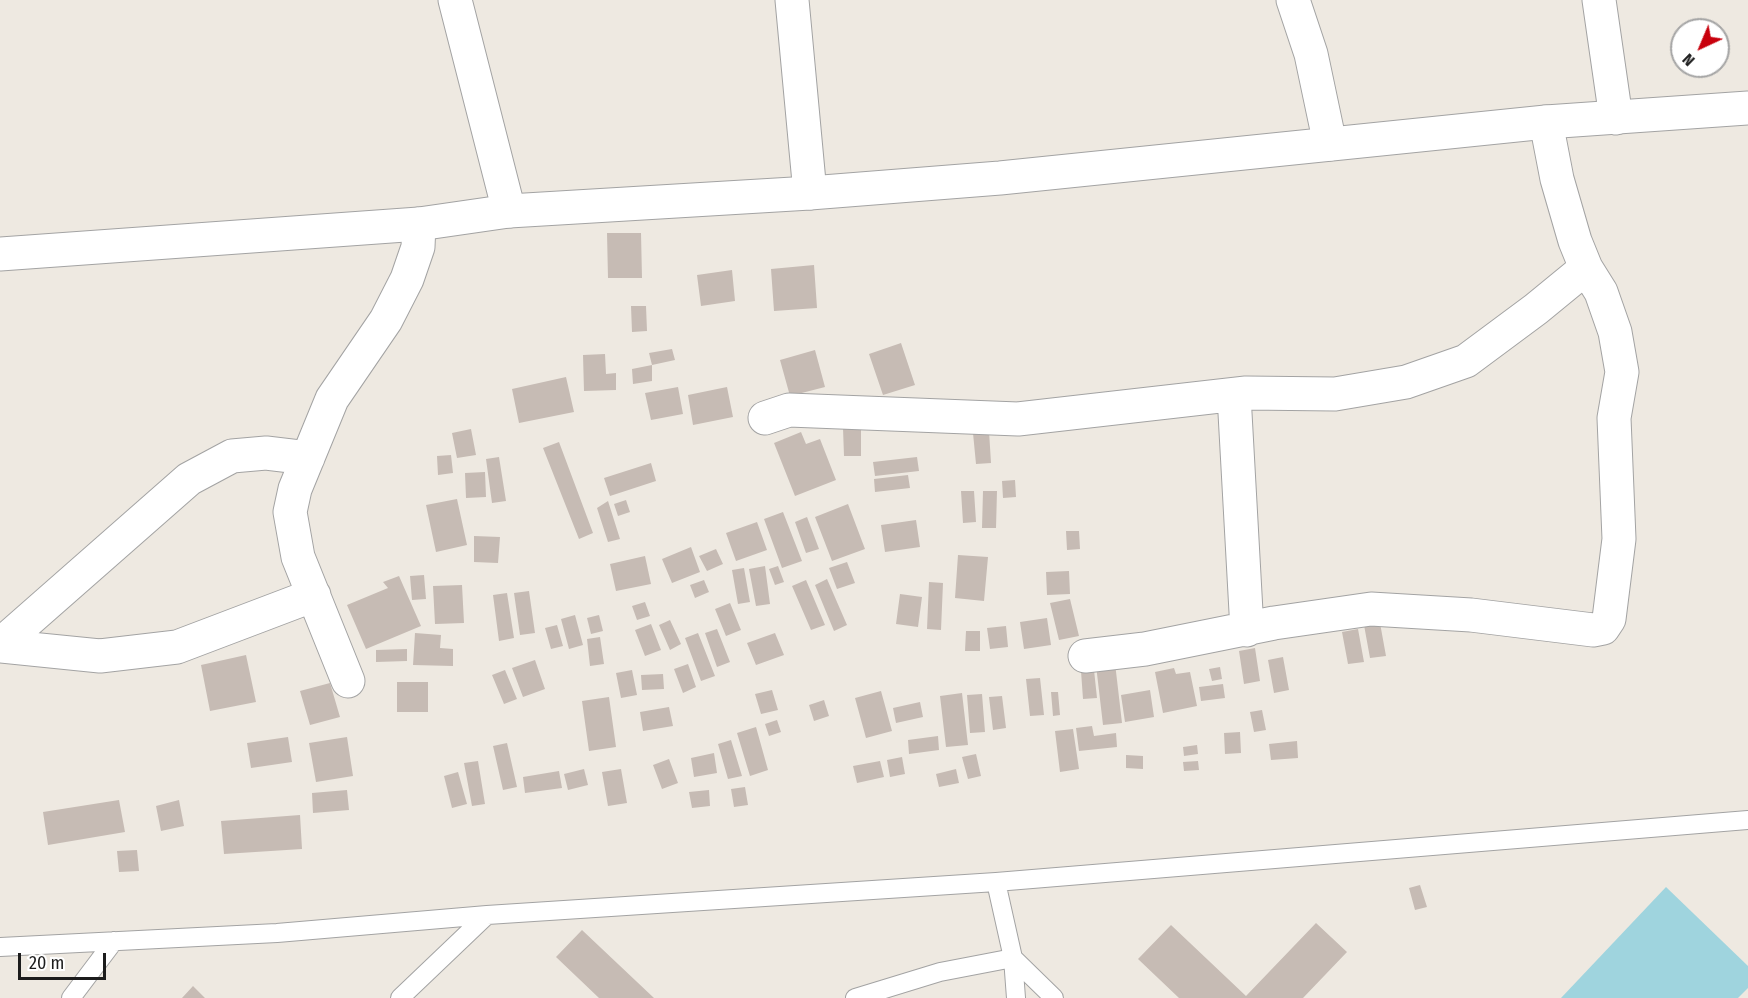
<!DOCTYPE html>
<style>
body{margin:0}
#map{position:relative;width:1748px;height:998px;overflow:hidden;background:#eee9e1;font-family:"Fira Sans Condensed",sans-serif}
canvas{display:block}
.north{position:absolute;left:1670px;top:18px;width:60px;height:60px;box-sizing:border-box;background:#fff;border:2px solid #a4a4a4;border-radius:50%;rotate:224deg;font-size:16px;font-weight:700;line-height:24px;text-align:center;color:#1c1c1c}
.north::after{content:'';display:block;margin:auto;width:21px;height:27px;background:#c8000c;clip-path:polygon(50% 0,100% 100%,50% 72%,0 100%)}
.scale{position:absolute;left:18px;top:953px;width:88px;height:27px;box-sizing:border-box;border:3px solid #1c1c1c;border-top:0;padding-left:8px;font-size:18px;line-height:21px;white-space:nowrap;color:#1c1c1c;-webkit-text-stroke:4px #fff;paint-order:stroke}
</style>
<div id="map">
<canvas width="1748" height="998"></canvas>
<div class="north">N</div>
<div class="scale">20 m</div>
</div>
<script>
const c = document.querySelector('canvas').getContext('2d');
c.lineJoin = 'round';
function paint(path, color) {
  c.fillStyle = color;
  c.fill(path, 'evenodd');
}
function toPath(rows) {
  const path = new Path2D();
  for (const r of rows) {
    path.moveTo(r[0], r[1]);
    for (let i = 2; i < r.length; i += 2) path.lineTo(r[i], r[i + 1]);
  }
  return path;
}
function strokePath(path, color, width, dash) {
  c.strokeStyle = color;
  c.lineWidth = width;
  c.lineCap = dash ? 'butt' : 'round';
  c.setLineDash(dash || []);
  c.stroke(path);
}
paint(toPath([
 [1666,887,1748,966,1748,988,1738,998,1561,998]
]), '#9fd4de');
paint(toPath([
 [607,233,641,233,642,278,608,278],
 [814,265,817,308,774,311,771,269],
 [732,270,735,301,701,306,697,275],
 [631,306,646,306,647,331,632,332],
 [901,343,915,385,883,395,869,354],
 [672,349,675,360,652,365,649,353],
 [815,350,825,387,790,396,780,360],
 [605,354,606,374,616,373,616,390,584,391,583,355],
 [652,365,652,381,633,384,632,369],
 [566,377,574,412,519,423,512,389],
 [678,387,683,414,651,420,645,393],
 [727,387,733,417,693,425,688,395],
 [843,428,861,428,861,456,844,456],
 [471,429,476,455,457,458,452,433],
 [989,431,991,463,976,464,973,433],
 [801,432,806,444,820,439,836,480,795,496,774,443],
 [559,442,593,533,579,539,543,448],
 [451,455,453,473,438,475,437,456],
 [499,457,506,501,492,503,486,459],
 [917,457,919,471,875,476,873,462],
 [651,463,656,481,610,496,604,478],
 [485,472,486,497,466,498,465,473],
 [908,475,910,488,875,492,874,479],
 [1015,480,1016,497,1003,498,1002,481],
 [961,491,974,491,976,522,963,523],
 [983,491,997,491,996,528,982,528],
 [457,499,467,545,436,552,426,505],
 [626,500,630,512,618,516,614,504],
 [608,501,620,539,608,542,597,508],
 [848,504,865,549,832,561,815,517],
 [783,512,802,561,782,568,764,519],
 [807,517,819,549,806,553,795,522],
 [916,520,920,547,885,552,881,525],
 [757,522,767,550,736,561,726,533],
 [1066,531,1079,531,1080,549,1067,550],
 [474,536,500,537,498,563,474,562],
 [691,547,700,572,672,583,662,559],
 [716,549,723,564,707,571,699,556],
 [958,555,988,557,984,601,955,598],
 [645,556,651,584,616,591,610,564],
 [847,562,855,583,837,589,829,568],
 [765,566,770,604,756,606,749,569],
 [778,566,784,582,775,585,769,569],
 [744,568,750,602,738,604,732,570],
 [1069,571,1070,594,1047,595,1046,572],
 [424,575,426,599,412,600,410,576],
 [399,576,421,626,366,649,347,605,388,588,383,582],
 [827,579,847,625,834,631,815,585],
 [704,580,709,592,695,598,690,585],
 [806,580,825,625,811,630,792,586],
 [929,582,943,583,941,630,927,629],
 [462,585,464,623,435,624,433,586],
 [529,591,535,633,520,635,514,593],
 [507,593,514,638,499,641,493,595],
 [900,594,922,597,918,627,896,624],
 [1070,599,1079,636,1059,640,1050,603],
 [645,602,650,616,637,620,632,606],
 [730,603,741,630,726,636,715,609],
 [575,615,583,645,569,649,561,619],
 [599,615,603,631,591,634,587,618],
 [1047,618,1051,645,1024,649,1020,622],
 [670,620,681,644,670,650,659,625],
 [1380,623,1386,656,1370,658,1364,625],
 [651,624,661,650,645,656,635,630],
 [557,625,563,646,551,649,545,628],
 [1006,626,1008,647,990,649,987,628],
 [717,629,730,662,717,667,705,633],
 [1358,629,1364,662,1348,664,1342,632],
 [966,631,980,631,980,651,965,651],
 [415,633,441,635,440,648,453,649,453,666,413,665],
 [698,633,715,676,701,681,685,638],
 [775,633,784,655,756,665,747,643],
 [600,637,604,664,590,666,587,639],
 [1255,648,1260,681,1244,684,1239,651],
 [407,649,407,661,376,662,376,650],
 [246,655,256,702,210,711,201,665],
 [1283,657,1289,690,1274,693,1268,660],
 [535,660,545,689,523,697,512,668],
 [1115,663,1122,723,1103,725,1096,665],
 [688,664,696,687,683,693,674,669],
 [1220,667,1222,679,1212,681,1209,669],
 [1174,668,1176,674,1190,672,1197,706,1163,713,1155,672],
 [505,670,517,699,504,704,492,675],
 [632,670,637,695,621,698,616,673],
 [1094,670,1097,698,1083,699,1081,671],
 [663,674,664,689,642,690,641,675],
 [1040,678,1044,715,1030,716,1026,679],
 [397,682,428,682,428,712,397,712],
 [330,683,340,717,310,725,300,691],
 [1223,684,1225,698,1201,701,1199,687],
 [772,690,778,710,761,714,755,694],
 [1150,690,1154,717,1125,722,1121,695],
 [881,691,892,731,866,738,855,698],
 [1051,692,1058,692,1060,715,1053,716],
 [962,693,968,745,946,747,940,696],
 [982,694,985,732,970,733,967,695],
 [1002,696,1006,728,993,730,989,697],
 [609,697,616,747,589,751,582,701],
 [824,700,829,716,814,721,809,705],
 [920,702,923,717,896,723,893,708],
 [669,707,673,726,643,731,640,712],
 [1262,710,1266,730,1254,732,1250,712],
 [777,720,781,732,769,736,765,724],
 [1092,726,1094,736,1116,733,1117,747,1079,751,1076,728],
 [756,727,768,770,750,776,737,733],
 [1073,729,1079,769,1060,772,1055,731],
 [1240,732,1241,753,1225,754,1224,733],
 [938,736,939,750,909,754,908,740],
 [288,737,292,762,251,768,247,743],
 [347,737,353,776,316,782,309,743],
 [731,740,742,776,728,779,718,744],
 [1297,741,1298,758,1271,760,1269,744],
 [507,743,517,787,503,790,493,746],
 [1197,745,1198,754,1184,756,1183,747],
 [714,753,717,773,694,777,691,758],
 [976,754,981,776,968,779,962,757],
 [1126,755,1143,756,1143,769,1126,768],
 [902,757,905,774,890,777,887,760],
 [669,759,678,783,662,789,653,765],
 [478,761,485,804,472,806,464,763],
 [880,761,884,777,857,783,853,766],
 [1198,761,1199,770,1184,771,1183,762],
 [584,769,588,785,568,790,564,774],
 [621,769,627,803,608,806,602,772],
 [956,769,959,783,939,787,936,774],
 [559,771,562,788,525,793,523,777],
 [458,772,467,804,452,808,444,776],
 [745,787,748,805,734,807,731,789],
 [347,790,349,810,313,813,312,793],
 [709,790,710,806,692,808,689,792],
 [119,800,125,832,48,845,43,812],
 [179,800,184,826,161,831,156,806],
 [300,815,302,849,224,854,221,821],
 [137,850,139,871,119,872,117,851],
 [1420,885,1427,907,1415,910,1409,888],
 [1316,923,1347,952,1303,998,1179,998,1138,959,1171,925,1246,996],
 [582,930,654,998,599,998,556,957],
 [193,986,205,998,182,998]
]), '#c6bbb4');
const service = toPath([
 [996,882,1013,958,1016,998],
 [0,947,277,933,487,915,996,882,1748,820],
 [71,998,114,941],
 [400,998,487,915],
 [855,998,940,972,1013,958,1054,998]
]);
const minor = toPath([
 [455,0,509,211],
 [792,0,810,193],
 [1293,0,1311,54,1330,144],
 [1599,0,1616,118],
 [1234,395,1247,630],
 [765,418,789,410,1018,419,1246,393,1335,394,1406,382,1466,361,1536,309,1586,268],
 [0,645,189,479,232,456,266,453,308,458],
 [0,646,100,656,177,647,314,595],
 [1085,656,1145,649,1274,623,1371,609,1471,615,1593,630,1603,628,1609,619,1619,539,1614,418,1622,372,1615,332,1601,292,1586,268,1575,241,1557,179,1546,122],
 [348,681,298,557,290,512,295,489,332,399,386,320,407,279,418,247,419,224]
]);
const tertiary = toPath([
 [0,254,419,224,509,211,810,193,1000,178,1546,122,1748,108]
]);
strokePath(service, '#a3a3a3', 20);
strokePath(minor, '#a3a3a3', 35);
strokePath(tertiary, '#a3a3a3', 35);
strokePath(service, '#fff', 18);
strokePath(minor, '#fff', 33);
strokePath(tertiary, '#fff', 33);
</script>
